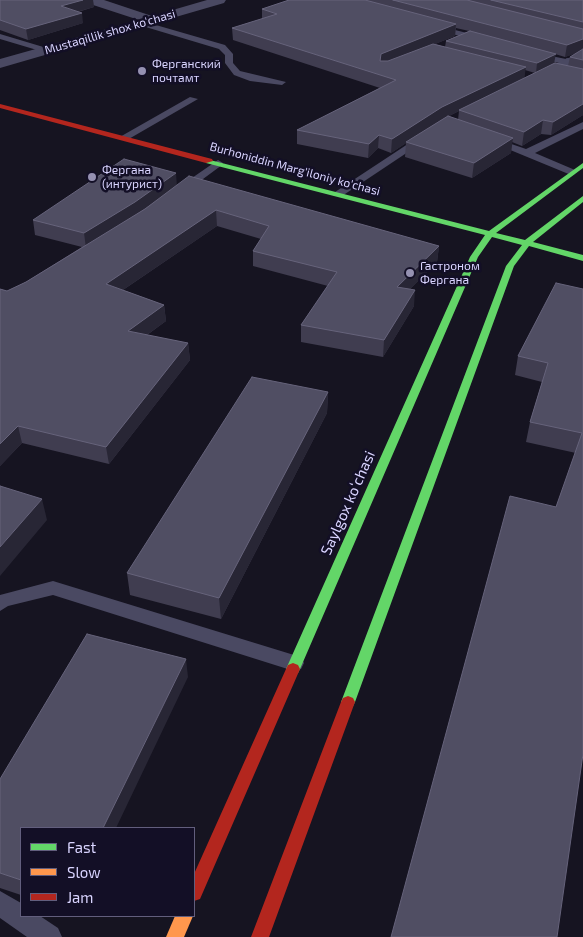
<!DOCTYPE html>
<meta charset="utf-8">
<style>
body{margin:0}
#map{position:relative;width:583px;height:937px;overflow:hidden;background:#161421;font-family:"Exo 2",sans-serif}
canvas{display:block}
.legend{position:absolute;left:20px;top:827px;width:175px;height:90px;box-sizing:border-box;background:#130f26;border:1px solid #625e7d;margin:0;padding:6px 9px;list-style:none;font-size:15px;color:#d9d4ff}
.legend li{display:flex;align-items:center;gap:10px;height:25px}
.legend b{width:25px;border:1px solid #625e7d}
</style>
<div id="map">
<canvas width="583" height="937"></canvas>
<ul class="legend">
<li><b style="height:6px;background:#63d668"></b>Fast</li>
<li><b style="height:6px;background:#ff974d"></b>Slow</li>
<li><b style="height:6px;background:#b3261e"></b>Jam</li>
</ul>
</div>
<script>
const c = document.querySelector('canvas').getContext('2d');
c.lineJoin = 'round';
function toPath(rows) {
  const path = new Path2D();
  for (const r of rows) {
    path.moveTo(r[0], r[1]);
    for (let i = 2; i < r.length; i += 2) path.lineTo(r[i], r[i + 1]);
  }
  return path;
}
function paint(path, color) {
  c.fillStyle = color;
  c.fill(path, 'evenodd');
}
function strokePath(path, color, width, dash) {
  c.strokeStyle = color;
  c.lineWidth = width;
  c.lineCap = dash ? 'butt' : 'round';
  c.setLineDash(dash || []);
  c.stroke(path);
}
function drawText(font, color, halo, rows, align = 'center') {
  c.font = font + ' "Exo 2",sans-serif';
  c.lineWidth = 5;
  c.setLineDash([]);
  c.textBaseline = 'middle';
  c.strokeStyle = halo;
  c.fillStyle = color;
  for (const [text, x, y, turn = 0] of rows) {
    c.save();
    c.translate(x, y);
    c.rotate((+turn || 0) * Math.PI / 180);
    c.textAlign = isNaN(turn) ? turn : align;
    if (halo) c.strokeText(text, 0, 0);
    c.fillText(text, 0, 0);
    c.restore();
  }
}
paint(toPath([
 [142,21,225,45,233,54,233,63,240,71,286,82,282,85,250,81,234,75,225,63,225,55,219,49,139,25,138,23,142,21],
 [435,25,487,38,488,40,484,42,432,29,431,27,435,25],
 [0,34,50,49,51,51,47,53,0,39,0,34],
 [531,52,566,59,583,52,583,58,567,65,531,56,531,52],
 [190,97,198,99,127,140,118,138,190,97],
 [583,122,583,129,535,153,575,170,575,174,571,175,486,140,491,137,526,149,583,122],
 [420,136,429,138,342,196,334,196,332,194,420,136],
 [218,160,223,163,222,165,184,193,176,193,176,189,218,160],
 [53,581,294,655,301,657,304,663,301,669,294,671,53,595,8,606,0,611,0,595,53,581],
 [0,891,21,903,21,916,40,916,58,928,62,937,27,937,0,918,0,891]
]), '#4a4962');
paint(toPath([
 [85,0,104,0,152,16,207,0,226,0,224,3,0,68,0,59,139,20,87,3,85,0],
 [567,58,572,59,574,62,572,65,553,74,546,70,567,58]
]), '#4a4962');
paint(toPath([
 [206,159,489,231,583,163,583,168,496,233,525,240,583,196,583,202,533,242,583,255,583,261,529,246,514,266,355,702,353,706,348,708,343,706,341,702,506,266,522,245,492,237,478,257,300,669,298,673,293,675,288,673,286,669,470,257,485,235,206,163,206,159]
]), '#63d668');
paint(toPath([
 [175,916,193,916,184,937,166,937,175,916]
]), '#ff974d');
paint(toPath([
 [0,104,212,159,213,161,206,163,0,108,0,104],
 [293,663,298,665,300,669,200,899,194,901,194,874,286,669,288,665,293,663],
 [348,696,353,698,355,702,269,937,251,937,341,702,343,698,348,696]
]), '#b3261e');
paint(toPath([
 [0,0,93,0,94,7,78,12,83,23,28,40,0,30],
 [289,0,583,0,583,115,551,135,541,134,522,146,512,142,511,153,472,178,405,157,406,143,391,153,378,148,368,158,297,144,297,130,380,88,233,40,232,28,262,19,262,9],
 [456,28,469,31,446,41,445,47,435,44,455,36],
 [576,53,570,57,568,66,554,63,555,54,565,57],
 [525,70,535,73,524,78],
 [459,111,458,120,449,116],
 [177,186,439,246,437,262,410,289,414,306,383,357,301,342,301,325,328,286,253,266,253,251,261,239,217,226,123,290,164,305,166,321,147,335,188,343,190,360,109,464,22,443,0,466,0,289,7,291,26,282,82,247,35,235,33,220],
 [583,289,583,754,556,507,576,453,526,442,530,422,542,382,515,375,518,356],
 [328,392,327,413,221,619,130,595,127,573],
 [188,677,21,828,21,895,0,888,0,779]
]), '#403d50');
paint(toPath([
 [83,0,93,0,94,7,62,16,61,6],
 [82,13,83,23,28,40,26,29],
 [456,24,455,36,380,66,381,54],
 [583,39,583,51,565,57,567,45],
 [556,54,554,63,536,73,537,63],
 [526,67,524,80,459,110,459,111,441,120,391,153,392,139,442,107],
 [583,104,583,115,551,135,553,122],
 [543,120,541,134,522,146,524,132],
 [379,135,378,148,368,158,369,144],
 [513,138,511,153,472,178,474,163],
 [176,173,177,187,86,248,84,233],
 [216,210,217,226,108,300,106,284],
 [439,246,437,262,396,303,397,287],
 [415,290,414,306,383,357,384,340],
 [164,305,166,321,130,347,128,331],
 [188,343,190,360,109,464,106,447],
 [328,392,327,413,221,619,219,598],
 [18,426,22,443,0,466,0,444],
 [42,499,47,520,0,576,0,547],
 [186,659,188,677,116,828,103,828]
]), '#282635');
const building = toPath([
 [0,0,83,0,61,6,82,13,26,29,0,20,0,0],
 [289,0,365,0,456,24,381,54,380,61,388,61,433,44,526,67,442,107,392,139,379,135,369,144,297,130,396,80,232,28,277,14,262,9,289,0],
 [393,0,467,0,583,29,583,39,567,45,393,0],
 [491,0,583,0,583,22,491,0],
 [470,31,556,54,537,63,446,41,470,31],
 [583,49,583,60,570,57,583,49],
 [555,63,583,69,583,104,553,122,543,120,524,132,459,110,555,63],
 [448,116,513,138,474,163,406,142,448,116],
 [124,159,176,173,135,202,84,233,33,220,124,159],
 [189,176,439,246,397,287,415,290,384,340,301,325,337,272,253,251,269,226,216,210,106,284,164,305,128,331,188,343,106,447,18,426,0,444,0,289,7,291,26,282,145,209,189,176],
 [556,283,583,289,583,754,557,937,391,937,510,496,556,507,582,433,530,422,548,363,518,356,556,283],
 [252,377,328,392,219,598,127,573,252,377],
 [0,486,42,499,0,547,0,486],
 [87,634,186,659,103,828,21,828,21,880,0,873,0,779,87,634]
]);
paint(building, '#504e63');
strokePath(building, '#66637b', 1);
for (const [x, y, r, color] of [
 [142,71,5,"#9591b1"],
 [92,177,5,"#9591b1"],
 [410,273,5,"#9591b1"]
]) {
  const dot = new Path2D();
  dot.arc(x, y, r, 0, 2 * Math.PI);
  c.fillStyle = color;
  c.fill(dot);
  strokePath(dot, '#130f26', 2);
}
drawText('12px', '#d9d4ff', '#130f26', [
 ["Mustaqillik shox ko'chasi",110,32,-16],
 ["Burhoniddin Marg'iloniy ko'chasi",295,169,15]
]);
drawText('12px', '#d9d4ff', '#130f26', [
 ["Ферганский",152,64],
 ["почтамт",152,78],
 ["Фергана",102,170],
 ["(интурист)",102,184],
 ["Гастроном",420,266],
 ["Фергана",420,280]
], 'left');
drawText('15px', '#d9d4ff', '#130f26', [
 ["Saylgox koʻchasi",348,503,-66]
]);
</script>
